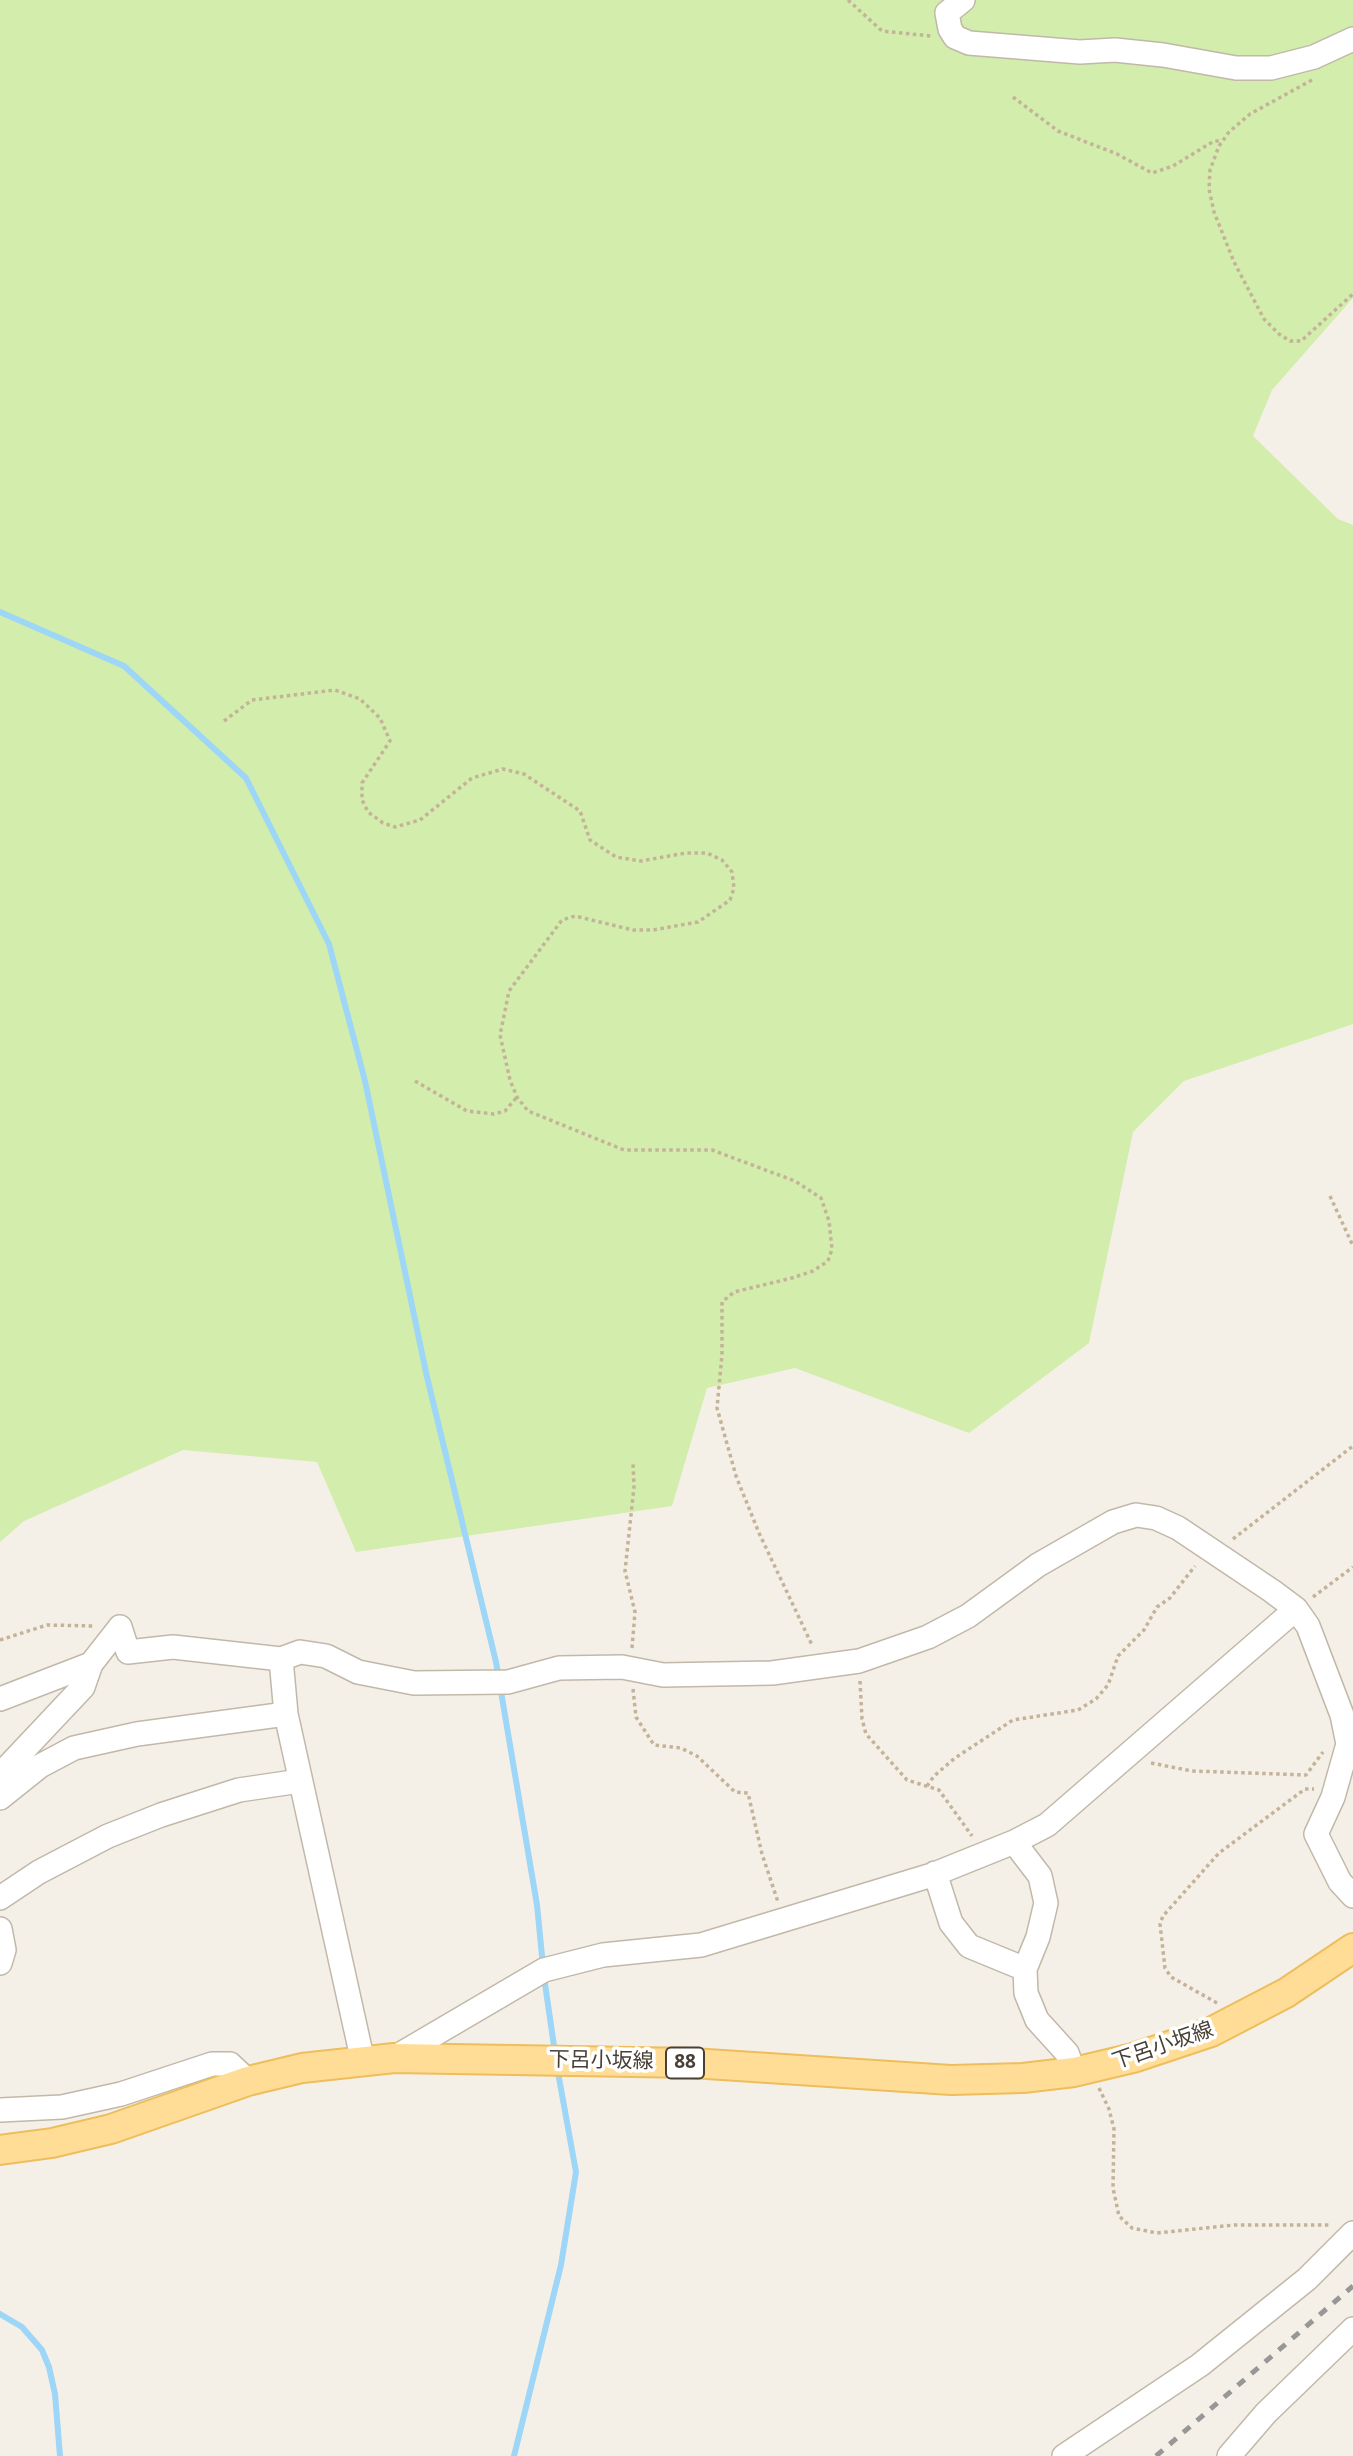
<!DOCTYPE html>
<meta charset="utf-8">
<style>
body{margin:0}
canvas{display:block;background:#f5f0e7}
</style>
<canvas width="1353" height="2456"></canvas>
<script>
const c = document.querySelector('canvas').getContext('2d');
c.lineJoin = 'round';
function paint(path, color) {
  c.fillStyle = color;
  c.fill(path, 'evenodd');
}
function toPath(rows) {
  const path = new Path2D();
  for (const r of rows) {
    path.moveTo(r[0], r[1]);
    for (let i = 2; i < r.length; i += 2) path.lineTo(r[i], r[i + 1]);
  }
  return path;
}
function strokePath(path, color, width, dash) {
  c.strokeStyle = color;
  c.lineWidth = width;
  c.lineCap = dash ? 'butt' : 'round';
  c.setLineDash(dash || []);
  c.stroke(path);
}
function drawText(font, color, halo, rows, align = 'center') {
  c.font = font + ' "Open Sans","Noto Sans JP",sans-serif';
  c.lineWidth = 7;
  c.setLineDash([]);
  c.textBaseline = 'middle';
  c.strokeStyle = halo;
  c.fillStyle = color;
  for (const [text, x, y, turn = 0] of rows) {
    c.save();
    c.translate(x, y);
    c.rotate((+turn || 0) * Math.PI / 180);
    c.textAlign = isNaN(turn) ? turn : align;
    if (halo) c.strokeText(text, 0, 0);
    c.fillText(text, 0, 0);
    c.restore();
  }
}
paint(toPath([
 [0,0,1353,0,1353,298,1272,390,1253,436,1338,519,1353,525,1353,1024,1184,1081,1133,1132,1089,1343,969,1433,795,1368,707,1388,672,1506,356,1552,317,1462,183,1450,24,1521,0,1542]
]), '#d2edac');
strokePath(toPath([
 [0,612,124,666,246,778,329,944,365,1081,427,1377,496,1662,537,1905,543,1966],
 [544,1977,555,2053],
 [0,2314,22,2327,42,2350,49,2367,55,2394,60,2456],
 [514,2456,561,2265,576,2172,557,2067]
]), '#9ed6f7', 6);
const minor = toPath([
 [963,0,947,13,950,29,955,37,969,43,1080,52,1115,50,1163,55,1236,68,1271,68,1314,57,1353,39],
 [120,1627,128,1652,173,1647,281,1659,300,1652,326,1656,358,1672,414,1683,508,1682,559,1668,622,1667,663,1675,772,1673,859,1661,928,1637,968,1616,1038,1565,1113,1522,1136,1515,1156,1518,1178,1528,1272,1591,1296,1609,1308,1626,1342,1715,1348,1744,1333,1797,1316,1834,1340,1882,1353,1896],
 [281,1659,286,1714,363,2062],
 [0,1699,91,1664,120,1627],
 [0,1775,83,1687,91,1664],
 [0,1798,40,1766,74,1748,137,1734,286,1714],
 [1014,1842,1040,1876,1046,1903,1038,1937,1025,1969,1026,1993,1037,2020,1067,2053,1074,2072],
 [935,1873,951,1923,969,1946,1025,1969],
 [0,1898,39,1872,108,1836,161,1815,239,1790,300,1781],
 [0,1929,4,1950,0,1963],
 [394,2058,544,1970,603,1955,701,1945,932,1875,1014,1842,1047,1825,1296,1609],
 [0,2110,62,2107,121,2094,212,2064,230,2064,248,2081],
 [1064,2456,1200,2365,1307,2279,1353,2233],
 [1229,2456,1266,2413,1353,2329]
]);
const major = toPath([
 [0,2150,52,2143,111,2129,248,2081,302,2068,394,2058,692,2063,951,2080,1023,2078,1074,2072,1133,2058,1211,2032,1286,1993,1353,1948]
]);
strokePath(minor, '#c1b8a9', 26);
strokePath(major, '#eebd5c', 32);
strokePath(toPath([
 [848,0,882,31,931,36],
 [1312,80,1250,114,1229,132,1219,146,1210,170,1209,189,1214,212,1234,262,1264,319,1279,334,1290,341,1301,341,1353,294],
 [1013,97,1058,131,1117,154,1152,173,1173,166,1214,141,1222,141],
 [224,721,252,700,335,690,360,699,380,718,390,741,362,783,362,800,368,812,383,823,395,827,420,820,472,778,503,769,524,774,580,811,590,840,616,857,641,861,686,853,707,853,722,860,732,872,734,888,730,900,698,922,653,930,633,930,575,916,562,920,509,991,500,1035,510,1080,517,1097,528,1111,624,1150,712,1150,795,1181,821,1198,829,1221,832,1249,828,1261,813,1271,792,1278,734,1292,722,1302,722,1355,717,1408,736,1476,759,1533,812,1645],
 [415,1081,467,1111,494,1114,505,1111,517,1097],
 [1330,1196,1353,1246],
 [1233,1539,1353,1446],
 [1313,1597,1353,1567],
 [0,1640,47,1625,94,1626],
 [632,1648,635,1612,625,1571,634,1487,633,1463],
 [860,1681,862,1719,866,1734,907,1780,939,1790,972,1836],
 [633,1689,636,1717,654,1745,681,1748,697,1756,735,1792,748,1793,762,1854,778,1902],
 [1151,1763,1192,1771,1306,1775,1323,1752],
 [927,1786,934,1776,955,1758,1013,1720,1078,1710,1096,1699,1108,1685,1118,1656,1144,1630,1157,1607,1170,1598,1195,1566],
 [1217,2003,1171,1977,1165,1968,1160,1924,1163,1916,1219,1853,1305,1789,1314,1789],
 [1099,2088,1109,2109,1114,2129,1113,2188,1119,2216,1132,2228,1157,2233,1234,2225,1331,2225]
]), '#c4b399', 3.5, [3.5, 3.5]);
strokePath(minor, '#fff', 23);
strokePath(major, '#ffdd96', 28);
strokePath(toPath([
 [1156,2456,1353,2286]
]), '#979797', 5, [9, 9]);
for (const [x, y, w] of [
 [685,2063,38]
]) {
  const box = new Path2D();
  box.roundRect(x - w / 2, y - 15.5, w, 31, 5);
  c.fillStyle = '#fff';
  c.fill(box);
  strokePath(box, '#494035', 2);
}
drawText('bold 19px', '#494035', null, [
 ["88",685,2063]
]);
drawText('21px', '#494035', '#fff', [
 ["下呂小坂線",1163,2046,-19],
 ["下呂小坂線",601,2061,1]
]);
</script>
